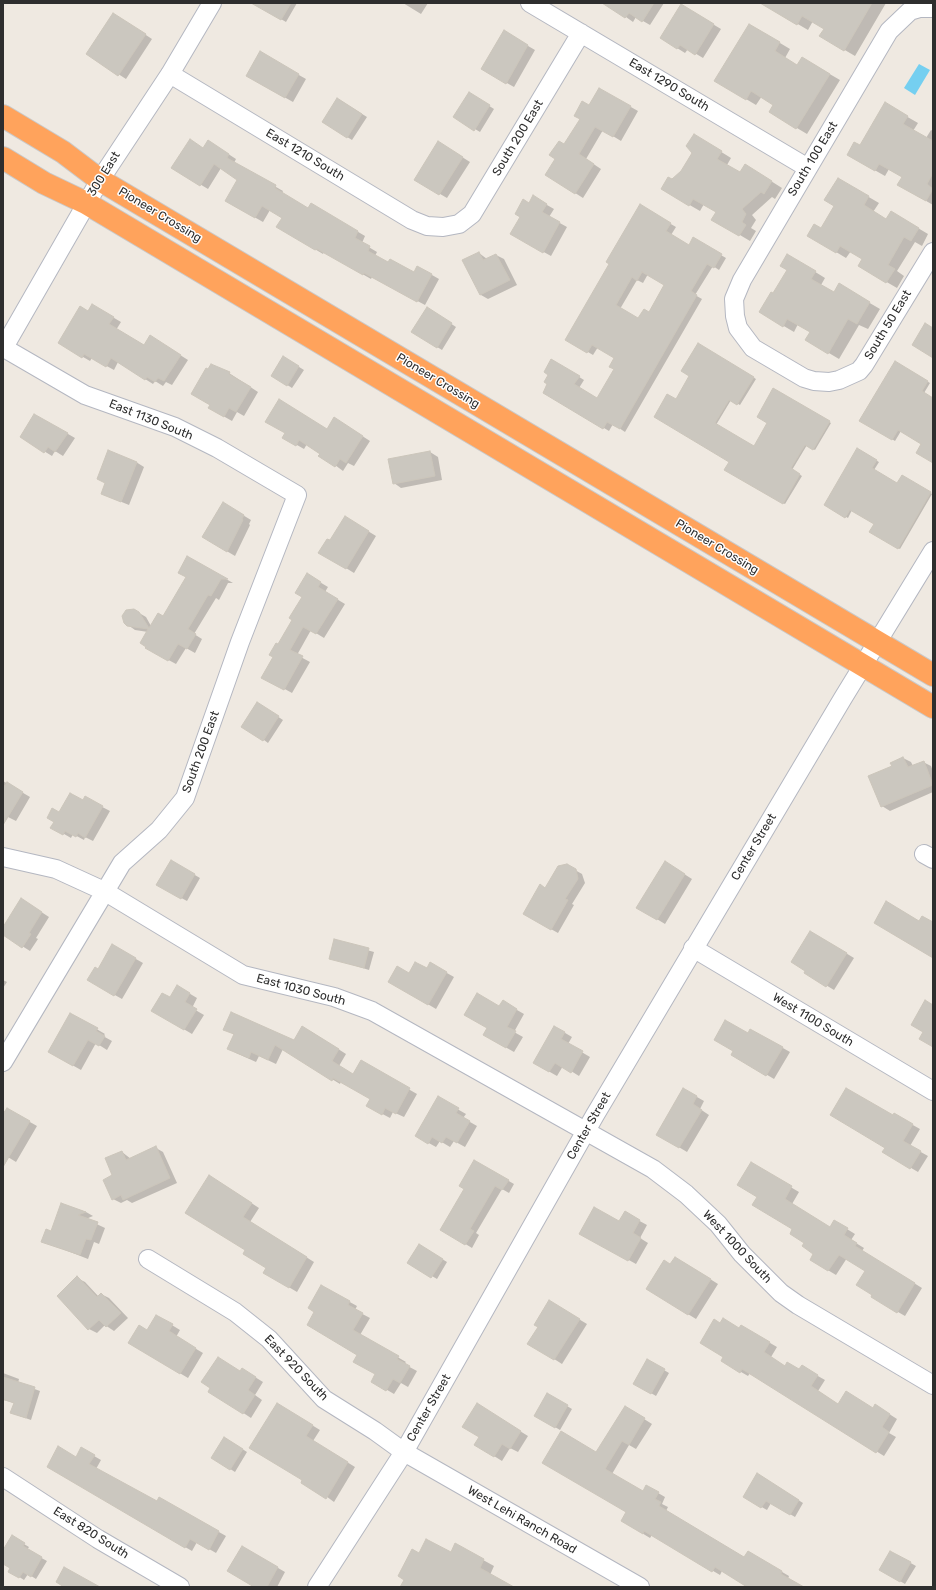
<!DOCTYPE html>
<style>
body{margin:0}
#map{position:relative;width:936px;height:1590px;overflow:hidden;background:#efe9e1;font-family:Rubik,sans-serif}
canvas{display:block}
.frame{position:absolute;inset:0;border:4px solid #2e2e2e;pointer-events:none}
</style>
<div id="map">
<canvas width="936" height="1590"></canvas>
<div class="frame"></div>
</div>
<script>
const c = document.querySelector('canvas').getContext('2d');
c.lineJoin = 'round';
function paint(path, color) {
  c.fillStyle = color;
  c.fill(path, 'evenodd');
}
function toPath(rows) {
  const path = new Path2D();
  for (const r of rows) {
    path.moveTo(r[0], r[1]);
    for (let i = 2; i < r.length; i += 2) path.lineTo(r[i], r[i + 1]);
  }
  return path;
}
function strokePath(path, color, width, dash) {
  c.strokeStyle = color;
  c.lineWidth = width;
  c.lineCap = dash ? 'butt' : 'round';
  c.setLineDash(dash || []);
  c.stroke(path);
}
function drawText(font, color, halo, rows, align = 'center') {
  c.font = font + ' Rubik,sans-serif';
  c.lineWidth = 3;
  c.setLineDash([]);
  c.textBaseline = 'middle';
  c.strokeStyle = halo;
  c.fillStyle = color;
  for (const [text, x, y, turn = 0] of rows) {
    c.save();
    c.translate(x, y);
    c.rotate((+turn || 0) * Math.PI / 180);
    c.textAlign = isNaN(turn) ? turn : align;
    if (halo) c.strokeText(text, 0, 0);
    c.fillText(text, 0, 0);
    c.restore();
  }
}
paint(toPath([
 [919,64,930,70,915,95,904,88]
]), '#75cff0');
paint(toPath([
 [258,3,297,3,286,22,257,5],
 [403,3,428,3,421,14],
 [615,3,664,3,650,25,636,17,633,22,626,17,612,8],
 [769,3,886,3,855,56,821,36,825,29,813,21,808,30,767,6],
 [689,10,721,29,703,58,688,49,685,53,661,38],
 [120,18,152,39,126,79,87,54],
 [750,25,790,49,785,58,798,66,802,58,840,80,807,134,770,112,775,104,762,96,756,105,746,99],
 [504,32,535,50,514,87,482,69],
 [260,53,306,79,293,102,247,76],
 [599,89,638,111,621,141,603,130,586,159,601,169,583,198,547,175],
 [469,93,494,109,480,132,455,117],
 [338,99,367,117,352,140,323,122],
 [885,104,918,123,913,131,926,138,931,130,933,131,933,205,899,185,903,177,889,169,885,176,848,155,861,147],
 [694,135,731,158,727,165,740,173,755,171,782,188,775,199,772,197,752,215,756,220,751,228,756,231,750,241,713,219,717,212,704,204,700,211,662,189,681,172,693,152],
 [216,146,236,159,234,163,283,191,282,193,308,209,311,204,365,236,362,243,377,252,375,256,389,263,415,273,418,267,439,279,425,305,372,277,371,279,324,252,323,254,278,227,283,218,270,210,263,222,226,201,239,179,221,168,208,189,173,168,204,149],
 [446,147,470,162,447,198,416,180],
 [838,179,879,203,873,212,887,220,891,212,928,234,922,246,915,242,897,271,904,276,897,288,859,266,864,259,851,251,846,258,808,235,822,229,836,206],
 [533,197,554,209,549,217,567,227,551,256,511,234],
 [640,206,676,227,671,235,689,246,693,239,726,258,719,270,713,266,695,295,702,299,625,432,613,424,609,431,544,392,549,384,552,360,584,380,579,388,598,399,615,369,616,357,598,347,593,355,566,339,610,264],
 [648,274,666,285,650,313,639,319,620,309,637,280,643,283],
 [479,253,487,259,496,255,504,259,517,285,488,299,481,295],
 [788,255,825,278,821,285,834,293,839,285,880,309,868,329,859,325,839,359,807,340,812,332,798,324,794,332,760,312,774,294,788,270],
 [92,305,121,322,116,330,145,346,158,341,188,360,172,385,166,382,163,386,155,381,153,384,118,362,114,370,92,358,90,361,59,343,88,312],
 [432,311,456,327,442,350,413,332],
 [698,345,756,379,740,405,731,400,716,425,754,447,768,423,774,389,831,423,815,450,807,445,792,470,802,476,785,504,726,469,730,462,676,401,691,376],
 [283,357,304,370,292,388,272,375],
 [895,363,930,383,924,393,933,399,933,461,923,444,901,431,895,441,861,420],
 [229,373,258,392,244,416,237,412,232,421,209,408],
 [35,415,75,438,63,456,55,451,52,456,21,437],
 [342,423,370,441,354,466,348,463,343,471,307,444,304,449,283,437,327,430],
 [857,450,879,462,874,470,898,485,902,476,932,494,900,549,870,532,875,523,852,510,848,518,825,505],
 [430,452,438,457,442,480,401,488,394,483],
 [136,462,144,467,129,505,102,494],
 [223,503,251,520,249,524,250,525,235,556,203,537],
 [345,517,376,536,354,573,320,552,330,542],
 [188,557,233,583,228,583,219,600,216,598,194,634,202,639,195,653,186,648,176,664,146,648,148,632,135,630,128,625,134,610,146,617,151,626,164,617,187,577],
 [308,575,328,587,325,592,345,604,324,638,311,630,297,655,310,662,292,693,263,677,293,620,303,597],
 [262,706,283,720,268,743,264,740],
 [903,758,911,762,913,766,923,762,931,766,933,771,933,792,890,811,882,806,893,767],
 [3,781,30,797,16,821,8,817,6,820,3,819],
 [85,798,110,811,93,841,85,837,84,840,73,834,71,838,52,827,59,813,83,802],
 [171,861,200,878,187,901,157,885],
 [673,867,692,879,665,924,637,907],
 [575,870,582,874,585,883,572,904,574,905,558,933,524,914,546,889],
 [29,904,49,917,36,938,38,939,30,951,3,934,3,929],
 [811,932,854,958,834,990,806,973],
 [335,941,374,952,369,970,330,958],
 [113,946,143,963,122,999,88,980,99,970],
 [431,964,454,977,436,1009,389,981,427,970],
 [3,980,7,982,3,988],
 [177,986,197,998,192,1008,204,1015,192,1034,153,1011,170,999],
 [503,1002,524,1014,514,1032,523,1037,514,1052,484,1035],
 [71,1014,105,1034,103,1036,112,1041,107,1050,96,1043,81,1070,49,1052],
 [555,1027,572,1037,568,1044,590,1057,579,1076,563,1066,557,1076,534,1063],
 [224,1029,294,1041,310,1031,346,1054,339,1066,353,1075,361,1062,417,1094,404,1117,393,1112,390,1118,375,1110,371,1099,341,1081,340,1084,283,1049,276,1064,259,1056,256,1062,236,1053,229,1049,235,1035],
 [751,1030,790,1052,774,1079,732,1054],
 [683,1089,704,1101,700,1109,709,1115,687,1152,657,1134],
 [438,1098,466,1114,463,1118,477,1126,465,1147,454,1141,450,1147,440,1141,436,1147,416,1136],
 [7,1109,37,1126,16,1162,3,1154,3,1116],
 [895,1115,920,1129,910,1146,928,1156,918,1172,884,1152],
 [156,1148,163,1152,177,1183,132,1203,127,1200,121,1203,113,1199,114,1176,122,1152,131,1159],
 [474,1161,514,1184,509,1193,502,1189,476,1233,479,1235,472,1248,441,1229,465,1189],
 [751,1164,799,1192,792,1204,830,1228,834,1221,855,1234,851,1240,864,1248,862,1251,922,1288,905,1316,872,1297,866,1271,847,1258,836,1275,811,1260,815,1253,794,1229,758,1196],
 [216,1180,259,1208,250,1222,314,1262,297,1292,265,1273,267,1268,247,1250],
 [62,1204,86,1212,93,1216,86,1219,105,1228,99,1244,94,1242,88,1259,42,1241,52,1233],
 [625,1213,647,1225,640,1238,648,1243,636,1264,580,1233,620,1223],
 [419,1245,447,1262,437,1279,408,1262],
 [683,1262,718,1284,696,1319,647,1289,671,1265],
 [77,1278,85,1282,99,1297,101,1294,109,1298,128,1318,114,1331,105,1325,97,1333,89,1329,58,1296],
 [321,1286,357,1306,355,1310,370,1318,360,1335,406,1362,404,1364,417,1371,408,1387,401,1383,394,1394,372,1381,377,1374,316,1311],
 [557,1306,587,1324,562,1364,529,1343],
 [157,1316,180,1330,176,1337,203,1353,188,1378,129,1343,148,1331],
 [721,1324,740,1329,741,1326,777,1347,771,1357,785,1367,800,1371,802,1367,825,1380,818,1391,839,1405,883,1410,897,1419,889,1433,896,1437,884,1456,750,1373,748,1376,722,1361,724,1357],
 [647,1360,669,1373,656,1396,634,1383],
 [240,1372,250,1374,263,1382,255,1395,262,1400,251,1418,210,1391],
 [3,1373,19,1379,18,1383,40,1391,31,1420,11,1413,14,1403,3,1400],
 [547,1394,572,1409,560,1430,535,1415],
 [277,1404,320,1430,313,1441,355,1467,334,1502,304,1480],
 [625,1407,652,1424,636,1449,629,1445,612,1474,643,1492,646,1486,665,1497,662,1504,668,1507,666,1511,744,1559,748,1552,789,1576,788,1579,801,1587,749,1587,722,1571,720,1575,652,1535,650,1538,622,1521,627,1512,597,1453],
 [484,1409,528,1436,518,1452,510,1448,502,1461,494,1456,480,1437],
 [225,1438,247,1452,235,1472,213,1458],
 [82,1449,101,1460,96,1469,157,1502,159,1498,226,1536,216,1553,197,1542,192,1551,48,1467,76,1458],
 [762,1477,803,1503,795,1517,771,1503,767,1510,744,1497],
 [12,1537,29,1547,27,1550,47,1561,36,1579,28,1574,24,1580,10,1571,12,1568,3,1563,3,1552],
 [456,1545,494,1566,490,1575,512,1587,401,1587,419,1554,451,1554],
 [242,1547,285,1572,277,1587,256,1587],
 [891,1552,916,1566,905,1584,881,1570]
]), '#0003');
const building = toPath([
 [251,3,291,3,281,20,251,3],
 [602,3,654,3,642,22,629,13,625,18,602,3],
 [760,3,872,3,844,51,819,36,824,29,802,16,797,25,760,3],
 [681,4,714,24,695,55,680,45,677,49,660,38,681,4],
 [113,13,146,34,118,76,86,54,113,13],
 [749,24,780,42,775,51,797,65,802,57,830,74,796,129,769,112,773,105,751,91,746,100,714,81,749,24],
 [504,30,528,45,506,84,481,69,504,30],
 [260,51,299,74,285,98,246,76,260,51],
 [599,88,631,106,613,137,595,127,579,154,594,164,575,194,545,175,555,159,549,155,559,141,564,144,580,119,574,116,582,101,589,105,599,88],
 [469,92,490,105,474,131,453,117,469,92],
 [337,98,362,114,347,138,322,122,337,98],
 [885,102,908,116,903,124,933,141,933,173,927,184,933,189,926,201,897,185,902,177,879,164,875,171,847,155,854,142,860,145,885,102],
 [694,134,722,151,717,159,740,172,745,164,772,181,764,194,761,192,742,209,746,214,742,222,746,225,739,236,711,220,716,212,693,199,689,206,661,189,668,177,672,179,681,171,692,153,686,146,694,134],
 [190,139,203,148,208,140,229,154,227,158,276,185,275,188,308,208,311,203,358,231,355,238,370,246,368,251,388,262,390,259,414,272,417,266,432,274,417,302,364,273,363,275,317,249,315,250,276,227,282,218,262,206,255,218,225,201,237,180,214,164,200,186,171,168,190,139],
 [438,141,463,157,439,195,414,180,438,141],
 [838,178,869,196,864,205,886,219,891,211,919,228,911,241,904,237,888,265,895,269,886,283,858,266,862,259,840,246,836,253,807,236,814,224,821,228,834,206,824,200,838,178],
 [533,195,547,204,542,212,560,222,543,253,510,234,520,217,515,214,523,199,529,203,533,195],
 [640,204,671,223,666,231,689,245,693,237,722,254,714,268,707,264,691,291,697,295,620,429,607,422,603,429,543,393,547,384,544,382,548,375,544,372,551,359,580,376,574,384,597,398,614,369,609,367,614,358,592,345,587,353,565,340,609,264,606,262,640,204],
 [642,272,664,285,649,312,644,309,638,318,616,305,632,277,637,281,642,272],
 [479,252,483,260,496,254,510,280,480,295,462,260,479,252],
 [787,254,816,271,811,279,834,292,839,283,870,302,857,324,848,319,828,354,805,340,810,332,787,319,783,327,759,312,771,292,773,293,787,270,780,266,787,254],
 [92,304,114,317,109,324,144,345,150,335,181,355,164,381,158,378,155,382,147,377,145,380,111,358,106,367,84,354,82,358,58,343,80,306,88,311,92,304],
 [427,307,452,323,437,348,411,332,427,307],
 [925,323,933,328,933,358,912,345,925,323],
 [698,343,754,377,737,405,729,400,715,423,742,439,754,446,767,423,757,417,773,388,830,421,813,450,805,445,791,468,800,474,783,504,724,470,729,462,654,417,667,394,676,399,689,376,681,371,698,343],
 [283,356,299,366,287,386,271,376,283,356],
 [895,361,928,381,922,391,933,398,933,463,916,453,921,444,898,430,892,440,859,421,895,361],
 [211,364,230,372,229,374,251,387,236,412,229,408,224,417,208,408,210,405,191,394,206,368,208,369,211,364],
 [279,399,327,429,334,417,363,436,346,463,340,459,335,467,318,456,320,454,299,440,296,446,282,438,285,433,265,422,279,399],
 [34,414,68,433,55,452,48,447,44,453,20,437,34,414],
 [857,448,877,460,872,468,897,483,902,475,931,492,898,549,869,532,874,524,850,510,845,518,824,505,857,448],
 [108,450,137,462,121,502,101,494,105,483,97,479,108,450],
 [430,451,435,476,393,484,388,459,430,451],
 [223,502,244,515,242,519,243,520,227,552,202,537,223,502],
 [345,516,369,531,346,569,318,553,327,539,330,540,345,516],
 [187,556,228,579,221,579,211,596,208,595,188,629,196,634,187,649,178,644,168,661,145,648,146,647,140,643,148,629,127,626,124,623,122,616,126,610,134,609,139,612,149,628,158,613,163,616,186,577,178,573,187,556],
 [307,573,321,582,318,587,338,599,316,634,303,627,290,650,303,656,284,690,261,678,273,657,269,655,276,643,278,644,292,620,289,618,302,597,295,593,307,573],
 [257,702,279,716,263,741,241,727,257,702],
 [903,757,908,767,924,761,933,785,881,807,868,776,892,766,890,763,903,757],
 [7,782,23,792,3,825,3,788,7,782],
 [70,793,83,800,85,796,103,806,85,838,78,833,76,837,65,831,63,835,50,828,54,822,47,818,52,808,59,812,70,793],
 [171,860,195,874,181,899,156,885,171,860],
 [665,861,685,874,657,920,636,908,665,861],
 [567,864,576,869,578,879,565,899,568,900,551,930,523,914,540,884,545,888,558,866,567,864],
 [21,898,42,912,29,933,31,934,22,948,3,935,3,927,21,898],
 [886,901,919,921,922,916,933,922,933,958,874,923,886,901],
 [810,931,847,953,826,987,804,973,805,971,791,962,810,931],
 [334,939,369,948,364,968,329,959,334,939],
 [112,944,136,958,114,996,87,980,95,967,98,969,112,944],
 [415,962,427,968,430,962,447,972,428,1005,388,982,397,966,409,973,415,962],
 [177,985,190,993,185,1002,197,1009,184,1030,151,1011,162,993,170,997,177,985],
 [477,993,499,1006,503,1000,517,1009,507,1027,516,1031,506,1048,483,1035,487,1028,464,1015,477,993],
 [925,1000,933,1005,933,1047,919,1039,923,1032,911,1025,925,1000],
 [231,1012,294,1040,302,1026,339,1049,332,1061,353,1074,361,1060,410,1088,396,1114,385,1108,382,1115,366,1106,370,1099,333,1078,332,1081,275,1045,268,1060,251,1052,249,1058,227,1049,234,1034,223,1030,231,1012],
 [70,1013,98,1028,96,1031,105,1036,99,1046,88,1040,73,1066,48,1052,70,1013],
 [725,1020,748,1033,750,1029,783,1047,766,1076,731,1055,733,1051,714,1040,725,1020],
 [554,1026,565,1032,561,1039,583,1051,571,1073,555,1063,549,1072,533,1063,554,1026],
 [683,1088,697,1096,693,1104,702,1110,679,1148,656,1135,683,1088],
 [846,1088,893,1115,894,1113,913,1124,903,1141,921,1151,910,1169,882,1152,885,1148,830,1115,846,1088],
 [438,1096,459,1108,456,1113,470,1121,457,1143,446,1137,442,1143,432,1137,428,1144,415,1136,438,1096],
 [7,1108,30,1121,3,1167,3,1114,7,1108],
 [156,1146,170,1178,123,1200,121,1195,112,1200,103,1180,112,1175,105,1158,122,1151,126,1160,156,1146],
 [474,1160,509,1180,502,1190,495,1186,470,1229,474,1231,465,1245,440,1230,464,1189,459,1186,474,1160],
 [751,1162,792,1186,785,1199,830,1227,834,1220,848,1228,844,1235,857,1243,855,1246,915,1283,897,1313,871,1297,872,1295,856,1285,865,1271,839,1255,828,1271,810,1260,813,1254,802,1246,804,1243,790,1234,792,1229,752,1205,757,1197,737,1185,751,1162],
 [209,1175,252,1203,243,1217,307,1257,289,1288,263,1273,266,1268,243,1254,245,1250,185,1213,209,1175],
 [61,1203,86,1212,78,1215,98,1222,91,1240,86,1239,80,1255,41,1242,46,1229,51,1231,61,1203],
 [594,1207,619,1221,625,1211,640,1220,633,1233,641,1238,628,1261,579,1234,594,1207],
 [419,1244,443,1259,431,1278,407,1263,419,1244],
 [675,1257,711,1279,688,1315,646,1289,664,1260,670,1264,675,1257],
 [77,1276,97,1297,101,1293,121,1313,106,1327,99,1320,88,1330,57,1296,77,1276],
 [321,1285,350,1301,348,1305,363,1313,353,1330,399,1356,397,1359,410,1366,400,1383,393,1379,386,1391,371,1382,375,1374,353,1362,357,1355,307,1325,314,1312,308,1308,321,1285],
 [549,1300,580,1319,554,1360,527,1344,538,1327,534,1325,549,1300],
 [156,1315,173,1324,169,1331,196,1348,180,1374,128,1343,139,1325,147,1330,156,1315],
 [723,1318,739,1328,741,1325,770,1342,764,1352,785,1366,787,1362,799,1369,802,1365,818,1375,811,1386,838,1404,846,1391,873,1408,875,1404,890,1414,882,1427,889,1432,876,1453,742,1369,740,1373,721,1361,723,1357,700,1343,714,1319,720,1323,723,1318],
 [218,1357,240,1371,242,1368,256,1377,248,1390,255,1395,243,1414,208,1392,210,1388,201,1382,218,1357],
 [647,1359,665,1369,651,1394,633,1384,647,1359],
 [3,1377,35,1387,26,1418,10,1413,14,1403,3,1399,3,1377],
 [547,1393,568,1405,555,1428,534,1416,547,1393],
 [277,1403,313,1425,306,1436,348,1462,326,1499,301,1483,302,1480,249,1448,277,1403],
 [477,1403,521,1431,510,1449,502,1444,494,1457,474,1445,479,1437,462,1427,477,1403],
 [625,1406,645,1418,629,1445,622,1441,605,1469,643,1491,646,1485,659,1492,655,1499,661,1502,659,1506,744,1557,748,1551,782,1571,781,1574,804,1587,747,1587,715,1567,712,1572,644,1531,643,1534,621,1521,626,1512,542,1463,561,1431,596,1452,625,1406],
 [224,1437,243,1449,230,1470,211,1458,224,1437],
 [58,1446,76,1457,81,1447,95,1455,89,1464,157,1501,159,1497,219,1531,209,1550,190,1539,185,1548,47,1467,58,1446],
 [757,1473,799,1500,790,1515,766,1501,761,1508,743,1497,757,1473],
 [12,1535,25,1543,23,1546,42,1557,31,1577,23,1572,19,1578,8,1572,10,1568,3,1564,3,1550,12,1535],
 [426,1539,451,1552,455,1543,484,1559,480,1568,514,1587,400,1587,404,1580,398,1576,412,1549,419,1553,426,1539],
 [242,1546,278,1567,267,1587,254,1587,227,1571,242,1546],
 [890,1551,911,1562,900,1582,879,1570,890,1551],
 [64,1567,100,1587,64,1587,56,1582,64,1567]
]);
paint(building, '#cbc7bf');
strokePath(building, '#cbc5ba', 1);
const minor = toPath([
 [530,3,808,168],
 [933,8,920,8,910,11,889,31,742,280,734,299,735,316,738,328,753,348,804,378,814,381,829,382,839,380,859,371,864,365,933,252],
 [170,74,412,220,427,226,443,227,459,224,472,214,581,33],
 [3,349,100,180,170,74,212,3],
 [924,854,933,859],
 [3,857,56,869,104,891,243,975,334,997,372,1011,653,1169,686,1194,718,1224,742,1254,781,1293,798,1305,933,1385],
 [693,948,933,1091],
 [3,1062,122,863,159,830,185,798,240,642,297,495,217,448,175,427,85,395,4,348],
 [148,1259,235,1312,269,1339,324,1399,375,1431,404,1452,640,1587],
 [3,1477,98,1539,180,1587],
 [317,1587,404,1452,595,1115,843,698,933,551]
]);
const highway = toPath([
 [3,116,63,152,100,180,933,675],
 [3,158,44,183,86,203,933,707]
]);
strokePath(minor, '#b4b7c1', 20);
strokePath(highway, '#c9c9c9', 24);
strokePath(minor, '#fff', 18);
strokePath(highway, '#ffa35c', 22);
drawText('12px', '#2e2e2e', '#fff', [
 ["East 1290 South",669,85,31],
 ["South 200 East",518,138,-59],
 ["East 1210 South",305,155,31],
 ["South 100 East",813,159,-59],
 ["300 East",104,174,-58],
 ["Pioneer Crossing",160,215,31],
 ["South 50 East",888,325,-59],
 ["Pioneer Crossing",438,381,31],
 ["East 1130 South",151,420,22],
 ["Pioneer Crossing",717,547,31],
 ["South 200 East",201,752,-70],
 ["Center Street",754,847,-59],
 ["East 1030 South",301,990,15],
 ["West 1100 South",813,1020,31],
 ["Center Street",589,1126,-60],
 ["West 1000 South",737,1247,47],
 ["East 920 South",296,1368,46],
 ["Center Street",429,1408,-60],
 ["West Lehi Ranch Road",522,1520,30],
 ["East 820 South",91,1533,32]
]);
</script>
